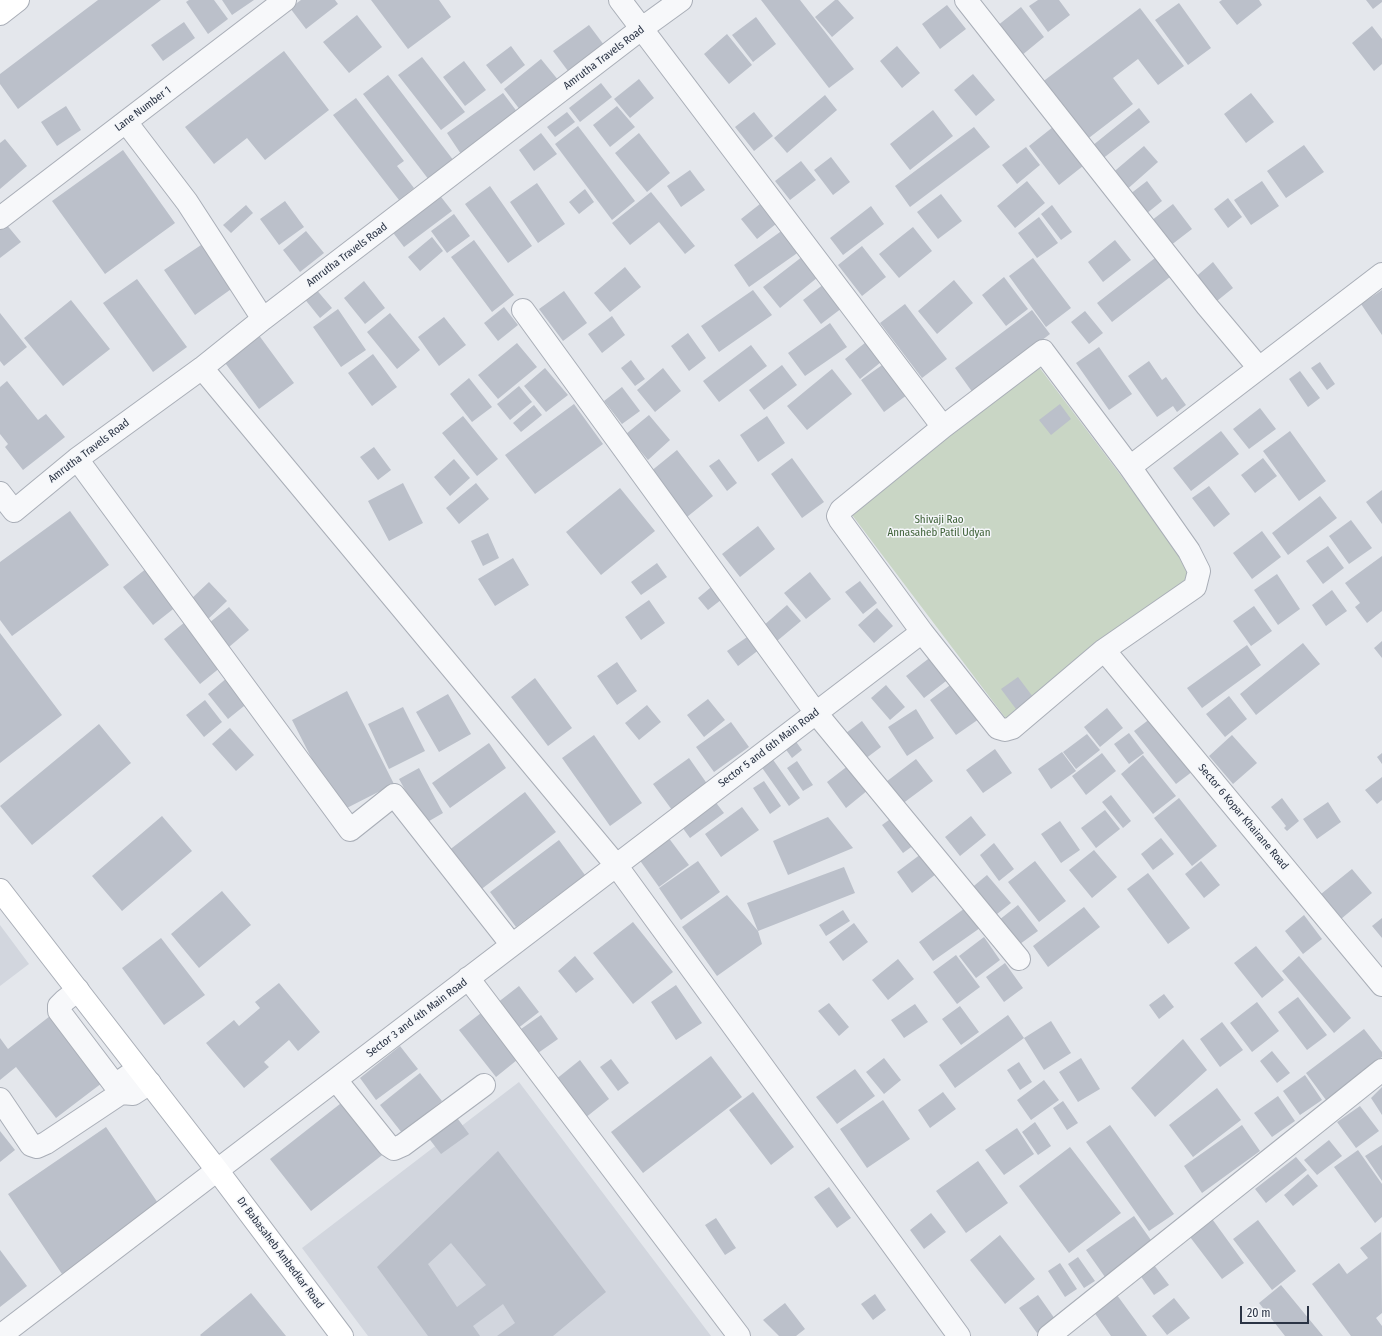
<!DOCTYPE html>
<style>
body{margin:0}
#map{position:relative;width:1382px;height:1336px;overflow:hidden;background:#e4e7ec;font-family:"Fira Sans Condensed",sans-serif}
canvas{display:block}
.scale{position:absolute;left:1240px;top:1306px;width:69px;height:18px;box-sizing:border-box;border:2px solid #2b3445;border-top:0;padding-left:5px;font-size:12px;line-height:14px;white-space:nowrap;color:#2b3445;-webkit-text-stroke:3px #f4f6f9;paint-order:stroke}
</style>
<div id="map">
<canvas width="1382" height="1336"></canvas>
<div class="scale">20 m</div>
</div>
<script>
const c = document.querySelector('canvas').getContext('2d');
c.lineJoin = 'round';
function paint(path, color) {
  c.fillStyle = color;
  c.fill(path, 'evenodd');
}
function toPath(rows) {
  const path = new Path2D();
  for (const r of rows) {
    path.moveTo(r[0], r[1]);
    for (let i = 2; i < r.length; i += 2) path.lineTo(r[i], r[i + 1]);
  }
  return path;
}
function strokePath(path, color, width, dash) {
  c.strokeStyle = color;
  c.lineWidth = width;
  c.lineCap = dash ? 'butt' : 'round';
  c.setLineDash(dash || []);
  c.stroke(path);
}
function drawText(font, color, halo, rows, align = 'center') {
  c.font = font + ' "Fira Sans Condensed",sans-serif';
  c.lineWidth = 3;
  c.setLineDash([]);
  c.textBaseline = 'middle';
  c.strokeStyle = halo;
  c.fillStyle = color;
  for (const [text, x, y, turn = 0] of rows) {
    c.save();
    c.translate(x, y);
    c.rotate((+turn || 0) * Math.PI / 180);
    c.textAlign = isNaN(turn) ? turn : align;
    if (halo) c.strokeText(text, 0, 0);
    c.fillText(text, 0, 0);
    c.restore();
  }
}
paint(toPath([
 [0,925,29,964,0,986],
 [519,1082,711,1336,368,1336,302,1248]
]), '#d2d6de');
paint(toPath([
 [1039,367,1206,588,1016,732,849,511]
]), '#c9d6c5');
paint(toPath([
 [98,0,161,0,18,109,0,84,0,74],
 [189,0,214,0,228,19,208,34,186,2],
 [222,0,254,0,232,15],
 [301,0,335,0,338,4,306,29,290,8],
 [371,0,439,0,451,17,408,49],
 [761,0,800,0,854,69,829,88],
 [835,0,838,0,854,18,832,37,815,17],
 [1038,0,1059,0,1070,15,1048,32,1029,6],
 [1222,0,1259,0,1262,5,1237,25,1219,2],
 [1366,0,1382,0,1382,2,1373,9],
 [1179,3,1211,48,1188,65,1155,20],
 [947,5,966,29,940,49,922,24],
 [1021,7,1044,37,1021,56,997,26],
 [1140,8,1184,66,1158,85,1138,59,1113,78,1133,104,1081,144,1037,86],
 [357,15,382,47,349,73,323,42],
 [756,17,776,44,753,62,732,35],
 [184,22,195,38,163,61,151,45],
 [589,25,607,49,571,75,553,51],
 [1372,26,1382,39,1382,64,1374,71,1352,43],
 [727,34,752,65,729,84,704,54],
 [511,46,525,65,501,84,486,65],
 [897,46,920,73,902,88,880,61],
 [284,51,329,110,265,160,247,138,214,164,185,127],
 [422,57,465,112,441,130,398,75],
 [541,59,559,81,521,111,504,89],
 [464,61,486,90,465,106,443,77],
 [973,74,995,100,976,116,954,90],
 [388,75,454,161,429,180,363,94],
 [639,79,654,98,630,118,614,99],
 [601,83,612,97,580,122,569,108],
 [503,93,518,113,461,154,447,133],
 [1251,93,1274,122,1246,143,1224,114],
 [825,95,837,110,787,153,774,138],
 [356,98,404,161,397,166,414,188,399,200,333,115],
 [66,106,81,130,57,146,41,122],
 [617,106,635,127,610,147,593,125],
 [1139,108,1150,122,1097,163,1087,150],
 [933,110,953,136,910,170,890,144],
 [567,112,575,122,555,137,547,127],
 [754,112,773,136,754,151,735,127],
 [578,126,635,201,612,220,555,144],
 [974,127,990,147,910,207,895,186],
 [1053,127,1083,166,1059,185,1029,146],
 [541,133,557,154,534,171,519,150],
 [639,133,670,173,647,192,615,153],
 [5,139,27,166,0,189,0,143],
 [1304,145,1324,172,1286,198,1267,171],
 [1144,146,1158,162,1124,192,1110,175],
 [1026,147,1040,165,1017,184,1002,165],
 [123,150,175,223,105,274,52,201],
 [831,157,850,182,833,195,814,170],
 [801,161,816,180,790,200,775,181],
 [690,170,705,190,681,207,667,186],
 [1027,181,1045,203,1015,228,997,206],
 [1147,181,1162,201,1141,218,1125,198],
 [1262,181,1279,206,1251,225,1234,200],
 [537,183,565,224,538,243,510,202],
 [490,186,532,246,508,263,465,204],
 [585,189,594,202,579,214,569,202],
 [651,192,695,246,685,254,659,222,630,245,612,223],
 [438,193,452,211,404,247,391,230],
 [941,194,962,221,938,239,917,212],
 [1228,198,1242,217,1228,228,1214,209],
 [765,200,781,220,757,239,741,219],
 [285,201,304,227,279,245,260,219],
 [1173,204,1192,229,1166,249,1147,224],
 [246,205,253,213,231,233,223,225],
 [1052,205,1072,232,1061,240,1041,214],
 [871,206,884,224,843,255,830,238],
 [454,214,470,236,447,253,431,231],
 [1039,217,1058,243,1037,258,1018,233],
 [6,224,21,242,0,258,0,229],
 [787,227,803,249,749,287,734,265],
 [913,227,932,251,899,278,879,254],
 [306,231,324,253,300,272,283,250],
 [432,237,443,251,420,271,408,257],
 [474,240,514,295,492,312,451,257],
 [1115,240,1131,260,1103,282,1088,262],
 [204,243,234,287,195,315,164,270],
 [862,246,886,277,862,296,838,265],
 [807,253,823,273,780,308,763,287],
 [1033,258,1071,308,1046,327,1009,276],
 [1155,258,1170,277,1112,322,1097,303],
 [1213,262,1233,288,1212,305,1192,280],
 [625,267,641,287,610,312,594,293],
 [1004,277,1028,309,1006,326,982,295],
 [137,279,187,347,153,372,103,303],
 [954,280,973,303,937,334,918,311],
 [364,281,385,308,365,324,344,298],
 [824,284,842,308,821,324,803,300],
 [315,288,332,308,320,318,303,297],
 [753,290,772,315,719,352,701,326],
 [1382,290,1382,335,1361,304],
 [564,291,587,323,563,341,539,309],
 [71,300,110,349,63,386,24,338],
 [905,304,947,359,922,378,880,323],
 [504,307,518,325,498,341,484,323],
 [338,309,366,350,341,367,313,327],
 [1032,310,1050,334,973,393,955,368],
 [1085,311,1103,333,1089,344,1071,322],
 [0,313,27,347,4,366,0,361],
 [390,313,420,350,397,369,367,332],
 [612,316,625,335,602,353,588,334],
 [444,317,466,345,439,366,418,337],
 [830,323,847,347,805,376,788,353],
 [688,333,706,358,689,371,671,346],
 [258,334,294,383,259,409,223,360],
 [871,338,886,358,860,379,845,359],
 [517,343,537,367,498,399,478,375],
 [751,345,767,366,719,402,703,381],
 [1099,347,1132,394,1109,410,1076,363],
 [373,354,397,387,372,406,348,373],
 [631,360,645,379,635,386,621,368],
 [1149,361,1162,380,1166,377,1186,405,1177,412,1173,406,1157,417,1128,376],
 [1320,362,1335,384,1327,390,1311,368],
 [885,363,907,395,884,412,861,380],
 [782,365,797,385,764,410,749,390],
 [545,368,568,395,546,412,524,386],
 [663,368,681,391,655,412,637,390],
 [832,369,852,394,807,430,787,406],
 [1300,371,1320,398,1308,407,1289,379],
 [469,378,492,407,472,422,450,394],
 [7,381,38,420,46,414,65,437,23,470,5,447,8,444,0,434,0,387],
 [519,386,532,402,510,420,497,404],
 [622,387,640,411,622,424,604,401],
 [574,404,603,444,535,494,505,455],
 [1060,404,1071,419,1051,435,1039,420],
 [534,405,542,415,521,432,513,423],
 [1260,408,1276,429,1249,449,1233,429],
 [649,415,670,440,648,460,626,434],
 [463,416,498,459,477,476,442,433],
 [767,416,785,443,758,462,740,435],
 [1221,431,1239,454,1191,491,1173,468],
 [1290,431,1326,481,1299,501,1263,451],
 [374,447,391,470,378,480,360,457],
 [677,450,713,496,687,517,650,472],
 [792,458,824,502,802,518,771,474],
 [1263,458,1277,476,1255,493,1241,475],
 [454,459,470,478,450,496,434,477],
 [719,459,737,483,727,491,709,466],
 [403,483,423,523,389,541,368,501],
 [476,483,489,499,459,524,446,508],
 [1209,486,1230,514,1214,527,1192,498],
 [620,488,655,531,601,575,566,532],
 [1382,490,1382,524,1366,502],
 [1320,496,1337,518,1288,555,1272,533],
 [70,511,109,565,12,636,0,620,0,562],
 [1351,520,1372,548,1349,564,1329,536],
 [758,526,775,549,740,577,722,554],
 [1262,531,1281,557,1252,579,1233,553],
 [488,533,499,558,483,566,471,541],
 [1328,546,1344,568,1323,584,1306,561],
 [1382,556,1382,611,1367,623,1355,607,1360,603,1345,583],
 [513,558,529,585,495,606,478,579],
 [657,563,667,577,641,595,631,582],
 [147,568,177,606,153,625,123,587],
 [810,572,831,599,806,619,784,593],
 [1277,574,1300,609,1278,625,1254,590],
 [860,581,877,603,863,614,845,592],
 [209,582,227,601,207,620,189,601],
 [716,583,726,596,708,610,698,598],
 [1332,590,1347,611,1326,626,1312,605],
 [649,600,665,623,641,640,625,617],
 [787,605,801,621,777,641,763,626],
 [1254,606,1272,631,1251,646,1233,621],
 [229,607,249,630,229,647,209,623],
 [877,608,893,626,874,643,858,625],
 [185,622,221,667,200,684,164,639],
 [0,633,62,715,0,763],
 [750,635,760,649,738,666,727,651],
 [1382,641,1382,658,1374,648],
 [1303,643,1320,664,1256,715,1240,694],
 [1247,645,1261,665,1202,708,1187,688],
 [932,656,950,678,924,698,906,676],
 [617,662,637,691,617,705,597,676],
 [228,677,249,702,228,719,208,694],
 [1018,677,1033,697,1016,709,1001,689],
 [535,678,572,728,548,746,511,697],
 [953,683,979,719,956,735,930,700],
 [886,685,905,707,890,720,871,698],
 [347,691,394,784,339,812,292,720],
 [448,694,471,734,439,752,416,712],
 [1229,696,1247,719,1225,737,1206,714],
 [708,699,725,720,704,737,687,715],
 [205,700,222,722,204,737,186,715],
 [647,705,661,722,639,740,625,723],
 [403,707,425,751,389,769,368,724],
 [1107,708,1123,728,1100,747,1084,727],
 [916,709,934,738,907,756,888,727],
 [1155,715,1197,768,1176,784,1134,731],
 [862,721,881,747,865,759,846,733],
 [731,722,749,747,714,772,696,747],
 [99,724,131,763,32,845,0,806],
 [230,728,254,755,236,771,212,744],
 [1129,733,1144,753,1129,764,1114,744],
 [1087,734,1100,750,1076,769,1063,752],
 [594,735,642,803,610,826,562,758],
 [1232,735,1257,763,1233,784,1209,756],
 [792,736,802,750,792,758,782,744],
 [489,743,506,768,450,808,432,783],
 [995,749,1012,773,983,793,966,770],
 [1062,752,1076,771,1051,789,1038,769],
 [1102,753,1116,771,1086,795,1072,776],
 [1382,753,1382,764,1377,757],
 [769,754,800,798,789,806,758,762],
 [1143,755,1176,796,1153,814,1121,774],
 [689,758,708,785,672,810,653,784],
 [916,759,933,781,898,807,882,785],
 [797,761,813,785,803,791,787,768],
 [849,765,868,790,846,808,827,782],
 [419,768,443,813,424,824,399,779],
 [1382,777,1382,800,1377,804,1365,790],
 [764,781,781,806,770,814,753,788],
 [707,791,724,813,690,838,674,816],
 [525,792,556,832,479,891,448,851],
 [1111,795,1131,821,1123,828,1102,802],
 [1179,798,1217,846,1192,866,1154,818],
 [1282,798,1299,821,1287,831,1284,828,1286,826,1271,807],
 [1328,802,1341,822,1317,839,1303,819],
 [742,807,759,830,721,857,705,834],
 [1105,810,1120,829,1096,848,1081,828],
 [162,816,192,851,122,911,92,876],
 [971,816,986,835,960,856,945,837],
 [828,817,853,848,788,875,773,841],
 [893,817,914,845,903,853,882,825],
 [1060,821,1080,850,1061,863,1041,834],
 [665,833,689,865,659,887,636,855],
 [1161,838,1174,854,1153,870,1141,854],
 [559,840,585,875,516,927,490,892],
 [994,843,1014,869,999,881,980,855],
 [1094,850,1117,877,1092,898,1069,870],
 [921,854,936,874,912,893,897,872],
 [698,861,720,892,681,920,659,888],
 [1035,861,1066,901,1039,922,1008,882],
 [1201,861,1220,885,1204,898,1185,874],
 [844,867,855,893,758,931,762,944,717,976,682,927,727,895,758,931,747,903],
 [1352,869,1372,893,1341,919,1321,894],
 [1148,873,1190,928,1168,944,1127,889],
 [987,875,1011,903,992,918,969,890],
 [222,891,251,925,199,968,171,934],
 [1018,905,1038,931,1013,949,994,924],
 [1084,907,1100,927,1048,967,1033,946],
 [965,908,980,928,933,961,919,942],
 [843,910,850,921,826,936,819,925],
 [1304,915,1322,939,1303,954,1285,931],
 [1382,918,1382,938,1372,926],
 [633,922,673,972,633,1004,593,953],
 [854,923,868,942,843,961,829,942],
 [984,937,1000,960,976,978,959,956],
 [161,938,205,995,164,1025,122,968],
 [1256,946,1284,980,1262,998,1234,963],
 [956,955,980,987,957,1004,933,972],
 [575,956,594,979,576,993,558,971],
 [1299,956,1351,1018,1334,1033,1282,971],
 [898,959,914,979,888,1000,872,980],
 [1005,963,1023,988,1004,1002,986,977],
 [279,983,320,1032,298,1051,289,1040,264,1062,269,1067,244,1088,206,1043,234,1020,239,1026,260,1008,255,1002],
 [676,985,702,1023,676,1040,651,1002],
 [519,986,539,1012,517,1029,497,1003],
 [1164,994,1174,1007,1159,1019,1149,1005],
 [1298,997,1327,1035,1307,1050,1278,1012],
 [1257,1002,1279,1031,1252,1052,1230,1023],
 [829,1003,849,1027,839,1036,818,1011],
 [915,1004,928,1022,904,1038,891,1020],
 [960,1006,979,1032,961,1045,942,1019],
 [481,1013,517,1060,496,1077,459,1030],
 [541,1015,558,1039,538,1053,521,1029],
 [1008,1015,1024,1038,955,1088,939,1065],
 [50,1016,102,1083,56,1118,16,1067,0,1080,0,1038,8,1049],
 [1051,1021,1071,1053,1044,1070,1024,1038],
 [1222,1022,1243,1050,1220,1067,1200,1039],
 [1364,1029,1382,1052,1382,1057,1326,1100,1306,1073],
 [1183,1039,1207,1070,1155,1117,1131,1088],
 [400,1046,418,1069,376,1100,360,1078],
 [1272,1051,1290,1073,1277,1083,1260,1061],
 [711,1056,742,1097,643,1173,611,1132],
 [884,1058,901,1080,884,1094,866,1072],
 [1081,1058,1100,1089,1078,1102,1059,1072],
 [611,1059,629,1083,618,1091,600,1067],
 [580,1060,609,1099,585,1118,555,1080],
 [1019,1062,1032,1082,1020,1090,1007,1070],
 [855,1069,875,1096,837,1124,816,1097],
 [420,1073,442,1101,402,1133,380,1105],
 [1305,1075,1322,1100,1300,1115,1283,1091],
 [1044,1080,1059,1100,1031,1120,1017,1100],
 [1382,1087,1382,1115,1371,1098],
 [1217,1088,1241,1120,1193,1157,1169,1125],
 [753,1092,794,1147,771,1165,729,1110],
 [943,1092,956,1109,930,1128,918,1110],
 [1278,1096,1295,1121,1272,1137,1254,1113],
 [345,1100,386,1152,311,1211,270,1159],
 [883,1100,910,1139,867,1168,840,1129],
 [1063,1101,1078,1123,1067,1130,1053,1108],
 [1360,1106,1379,1131,1356,1148,1337,1122],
 [455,1115,469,1134,441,1154,427,1136],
 [1035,1122,1051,1146,1038,1155,1022,1132],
 [1110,1125,1174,1214,1149,1231,1086,1142],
 [1242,1125,1260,1151,1202,1193,1184,1166],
 [106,1127,160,1206,62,1274,8,1194],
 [1017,1128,1034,1154,1004,1175,985,1150],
 [0,1131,15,1150,0,1162],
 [1329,1140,1342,1156,1317,1175,1304,1160],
 [1382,1145,1382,1181,1365,1156],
 [1070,1147,1121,1213,1069,1253,1019,1186],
 [1358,1150,1382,1184,1382,1217,1375,1223,1334,1167],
 [498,1151,606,1292,553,1336,497,1336,515,1323,503,1304,473,1326,480,1336,428,1336,377,1267],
 [451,1243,486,1285,457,1307,428,1264],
 [1296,1157,1307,1170,1266,1203,1255,1189],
 [978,1161,1008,1203,966,1233,936,1191],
 [1308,1174,1318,1186,1293,1206,1284,1195],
 [829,1187,851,1218,837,1228,814,1197],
 [931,1213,946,1232,924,1249,910,1230],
 [1134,1216,1153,1243,1105,1277,1086,1250],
 [1210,1216,1244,1263,1222,1279,1187,1233],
 [716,1218,736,1248,725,1255,705,1225],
 [1258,1220,1296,1271,1272,1290,1233,1239],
 [1381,1232,1382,1313,1376,1318,1382,1326,1382,1336,1351,1336,1312,1284,1339,1263,1347,1274,1368,1258,1360,1248],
 [1000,1235,1035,1279,1005,1304,970,1260],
 [0,1250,27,1286,0,1307],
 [1078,1257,1095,1281,1084,1288,1068,1264],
 [1151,1261,1169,1285,1154,1295,1137,1271],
 [1060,1263,1077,1289,1065,1297,1048,1271],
 [1281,1285,1323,1336,1285,1336,1259,1303],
 [1114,1291,1147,1336,1111,1336,1091,1308],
 [251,1293,286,1336,201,1336,200,1335],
 [875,1294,886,1310,873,1320,861,1304],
 [1038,1295,1055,1319,1037,1333,1019,1308],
 [1174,1298,1190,1318,1167,1335,1152,1316],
 [785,1303,805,1329,796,1336,779,1336,763,1320]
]), '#bbc0ca');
const street = toPath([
 [620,0,943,427],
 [966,0,1207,306,1259,368],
 [126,122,187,202,263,319],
 [0,218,285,0],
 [523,310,816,713,1019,959],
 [1043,351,1130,467,1189,551,1199,571,1195,587,1104,650,1012,728,1005,730,998,728,922,632,840,520,838,516,841,510,943,427,1043,351],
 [202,368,616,865,959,1336],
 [77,459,350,830,394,795,512,945],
 [1130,467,1382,274],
 [0,493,14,511,77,459,202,368,263,319,641,29,681,0],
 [1104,650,1382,985],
 [468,978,739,1336],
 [138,1069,122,1080,121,1093,133,1094,150,1083],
 [336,1080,388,1145,394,1149,403,1145,484,1085],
 [0,1099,31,1145,37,1147,46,1143,121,1093,59,1011,59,1006,64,1001,78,990],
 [0,1336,922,632],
 [1049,1336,1382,1070]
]);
const secondary = toPath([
 [0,14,18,0],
 [0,890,217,1170,342,1336]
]);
strokePath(street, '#a9aeb7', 24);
strokePath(secondary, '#a9aeb7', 24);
strokePath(street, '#f7f8fa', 22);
strokePath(secondary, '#fff', 22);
drawText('11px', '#2b3445', '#f4f6f9', [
 ["Amrutha Travels Road",604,58,-37],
 ["Lane Number 1",143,109,-37],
 ["Amrutha Travels Road",347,255,-37],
 ["Amrutha Travels Road",89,451,-37],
 ["Sector 5 and 6th Main Road",769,748,-37],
 ["Sector 6 Kopar Khairane Road",1243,817,50],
 ["Sector 3 and 4th Main Road",417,1018,-37],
 ["Dr Babasaheb Ambedkar Road",280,1253,53]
]);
drawText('11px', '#3f6138', '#f4f6f9', [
 ["Shivaji Rao",939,520],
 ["Annasaheb Patil Udyan",939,533]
]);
</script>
